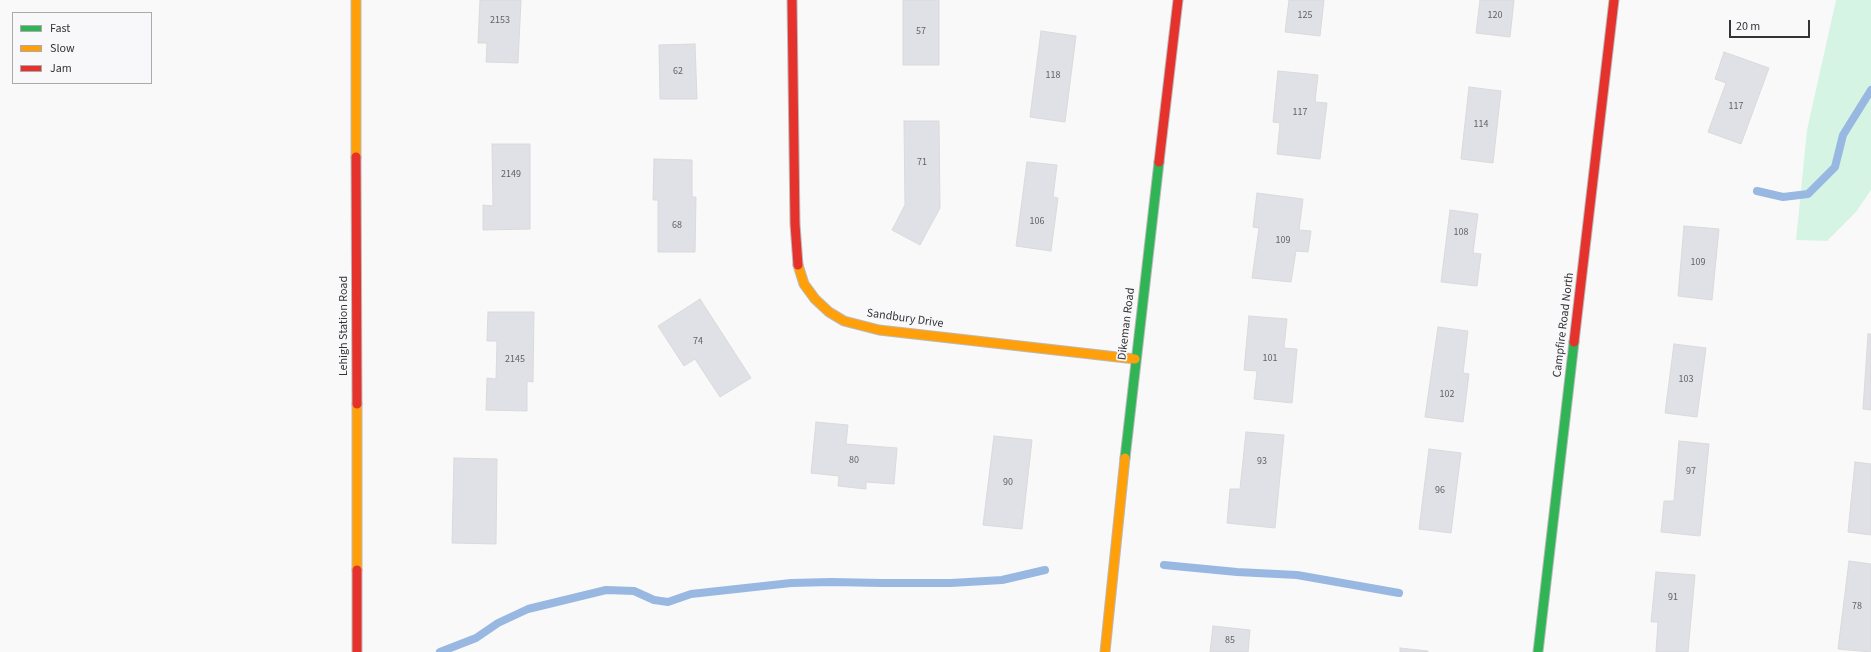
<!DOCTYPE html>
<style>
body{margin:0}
#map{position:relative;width:1871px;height:652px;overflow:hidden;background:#f9f9fa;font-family:"Source Sans 3",sans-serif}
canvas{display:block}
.legend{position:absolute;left:12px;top:12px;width:140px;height:72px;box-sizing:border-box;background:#f8f8fb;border:1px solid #aaaaac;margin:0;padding:5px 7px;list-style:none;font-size:12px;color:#343435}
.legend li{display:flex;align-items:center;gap:8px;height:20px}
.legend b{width:20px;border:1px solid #aaaaac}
.scale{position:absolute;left:1729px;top:20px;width:81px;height:18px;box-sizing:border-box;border:2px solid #343435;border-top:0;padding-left:5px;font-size:12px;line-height:14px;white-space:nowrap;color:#343435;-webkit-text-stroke:3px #f8f8fb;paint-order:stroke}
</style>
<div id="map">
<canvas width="1871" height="652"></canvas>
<ul class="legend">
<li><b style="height:5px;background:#30b455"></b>Fast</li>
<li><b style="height:5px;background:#ff9f0a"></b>Slow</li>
<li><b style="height:5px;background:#e5322d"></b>Jam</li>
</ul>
<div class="scale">20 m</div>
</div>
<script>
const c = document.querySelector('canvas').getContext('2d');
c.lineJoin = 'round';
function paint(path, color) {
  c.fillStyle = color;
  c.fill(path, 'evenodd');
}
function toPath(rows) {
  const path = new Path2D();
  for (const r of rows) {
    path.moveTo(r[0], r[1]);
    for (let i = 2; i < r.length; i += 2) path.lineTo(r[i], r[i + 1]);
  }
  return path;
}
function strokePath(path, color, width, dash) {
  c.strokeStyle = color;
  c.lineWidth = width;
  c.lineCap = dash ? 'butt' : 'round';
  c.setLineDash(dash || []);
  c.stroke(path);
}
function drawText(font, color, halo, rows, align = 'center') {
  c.font = font + ' "Source Sans 3",sans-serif';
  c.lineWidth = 3.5;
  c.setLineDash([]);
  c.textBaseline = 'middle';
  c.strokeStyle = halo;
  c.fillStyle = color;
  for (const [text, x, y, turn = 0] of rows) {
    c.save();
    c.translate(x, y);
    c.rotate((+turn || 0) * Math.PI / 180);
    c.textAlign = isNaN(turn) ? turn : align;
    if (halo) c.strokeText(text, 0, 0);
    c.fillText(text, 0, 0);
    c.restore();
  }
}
paint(toPath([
 [1836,0,1871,0,1871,190,1856,212,1827,241,1796,240,1807,130]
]), '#d6f4e4');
strokePath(toPath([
 [1757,191,1783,197,1808,194,1835,167,1843,135,1871,90],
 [1164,565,1237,572,1297,575,1399,593],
 [440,652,476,638,498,623,528,609,606,590,634,591,654,600,668,602,691,594,791,583,831,582,882,583,951,583,1002,580,1045,570]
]), '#98b8e1', 8);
const building = toPath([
 [480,0,521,0,518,63,486,62,487,43,478,43,480,0],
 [903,0,939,0,939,65,903,65,903,0],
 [1289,0,1324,0,1320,36,1285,32,1289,0],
 [1480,0,1514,0,1510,37,1476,33,1480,0],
 [1041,31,1076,36,1065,122,1030,117,1041,31],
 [695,44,697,99,660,99,659,45,695,44],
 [1724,52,1769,68,1741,144,1708,132,1726,83,1715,79,1724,52],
 [1278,71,1318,75,1315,102,1327,103,1320,159,1277,154,1280,123,1273,122,1278,71],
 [1469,87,1501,91,1493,163,1461,159,1469,87],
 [904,121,939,121,940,208,920,245,892,230,905,205,904,121],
 [492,144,530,144,530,229,483,230,483,205,493,206,492,144],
 [654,159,692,160,692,197,696,197,695,252,658,252,658,200,653,200,654,159],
 [1027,162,1057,165,1053,197,1058,198,1051,251,1016,246,1027,162],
 [1257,193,1303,199,1299,230,1311,231,1308,252,1296,251,1291,282,1252,278,1259,228,1253,227,1257,193],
 [1450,210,1478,214,1473,253,1481,254,1477,286,1441,282,1450,210],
 [1684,226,1719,229,1712,300,1678,296,1684,226],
 [700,299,751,378,720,397,695,359,684,366,658,326,700,299],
 [488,312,534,312,533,382,527,381,527,411,486,410,487,378,496,379,497,341,487,341,488,312],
 [1249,316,1287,319,1284,348,1297,349,1292,403,1254,399,1257,371,1244,370,1249,316],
 [1438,327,1468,331,1463,373,1469,374,1463,422,1425,417,1438,327],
 [1868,334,1871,334,1871,410,1863,409,1868,334],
 [1674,344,1706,348,1697,417,1665,413,1674,344],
 [816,422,848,425,846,444,897,448,894,484,866,482,866,489,838,486,839,476,811,473,816,422],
 [1246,432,1284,435,1275,528,1227,523,1230,489,1240,489,1246,432],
 [994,436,1032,440,1022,529,983,525,994,436],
 [1679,441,1709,444,1700,536,1661,532,1664,501,1674,501,1679,441],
 [1429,449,1461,453,1451,533,1419,529,1429,449],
 [454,458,497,459,496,544,452,543,454,458],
 [1855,462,1871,464,1871,535,1848,532,1855,462],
 [1849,561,1871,564,1871,652,1838,649,1849,561],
 [1656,572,1695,575,1688,652,1656,652,1658,622,1651,622,1656,572],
 [1213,626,1250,630,1248,652,1210,652,1213,626],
 [1400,648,1428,651,1428,652,1400,652,1400,648]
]);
paint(building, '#e0e0e7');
strokePath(building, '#dadadb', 1);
const fast = toPath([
 [1125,458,1159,162],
 [1538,652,1574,342]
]);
const slow = toPath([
 [356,0,356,157],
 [798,265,804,284,815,299,829,312,844,321,879,330,1135,359],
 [357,404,357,570],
 [1105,652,1125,458]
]);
const jam = toPath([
 [792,0,795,224,798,265],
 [356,157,357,404],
 [1159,162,1178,0],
 [1574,342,1614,0],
 [357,570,357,652]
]);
strokePath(fast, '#bababb', 11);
strokePath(slow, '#bababb', 11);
strokePath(jam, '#bababb', 11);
strokePath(fast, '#30b455', 9);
strokePath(slow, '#ff9f0a', 9);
strokePath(jam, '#e5322d', 9);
drawText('10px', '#636365', null, [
 ["125",1305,16],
 ["120",1495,16],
 ["2153",500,21],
 ["57",921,32],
 ["62",678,72],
 ["118",1053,76],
 ["117",1736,107],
 ["117",1300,113],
 ["114",1481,125],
 ["71",922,163],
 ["2149",511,175],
 ["106",1037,222],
 ["68",677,226],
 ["108",1461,233],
 ["109",1283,241],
 ["109",1698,263],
 ["74",698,342],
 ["101",1270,359],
 ["2145",515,360],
 ["103",1686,380],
 ["102",1447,395],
 ["80",854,461],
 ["93",1262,462],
 ["97",1691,472],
 ["90",1008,483],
 ["96",1440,491],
 ["91",1673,598],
 ["78",1857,607],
 ["85",1230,641]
]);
drawText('12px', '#343435', '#f8f8fb', [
 ["Sandbury Drive",905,319,8],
 ["Dikeman Road",1127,324,-83],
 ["Campfire Road North",1564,325,-83],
 ["Lehigh Station Road",344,326,-90]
]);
</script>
